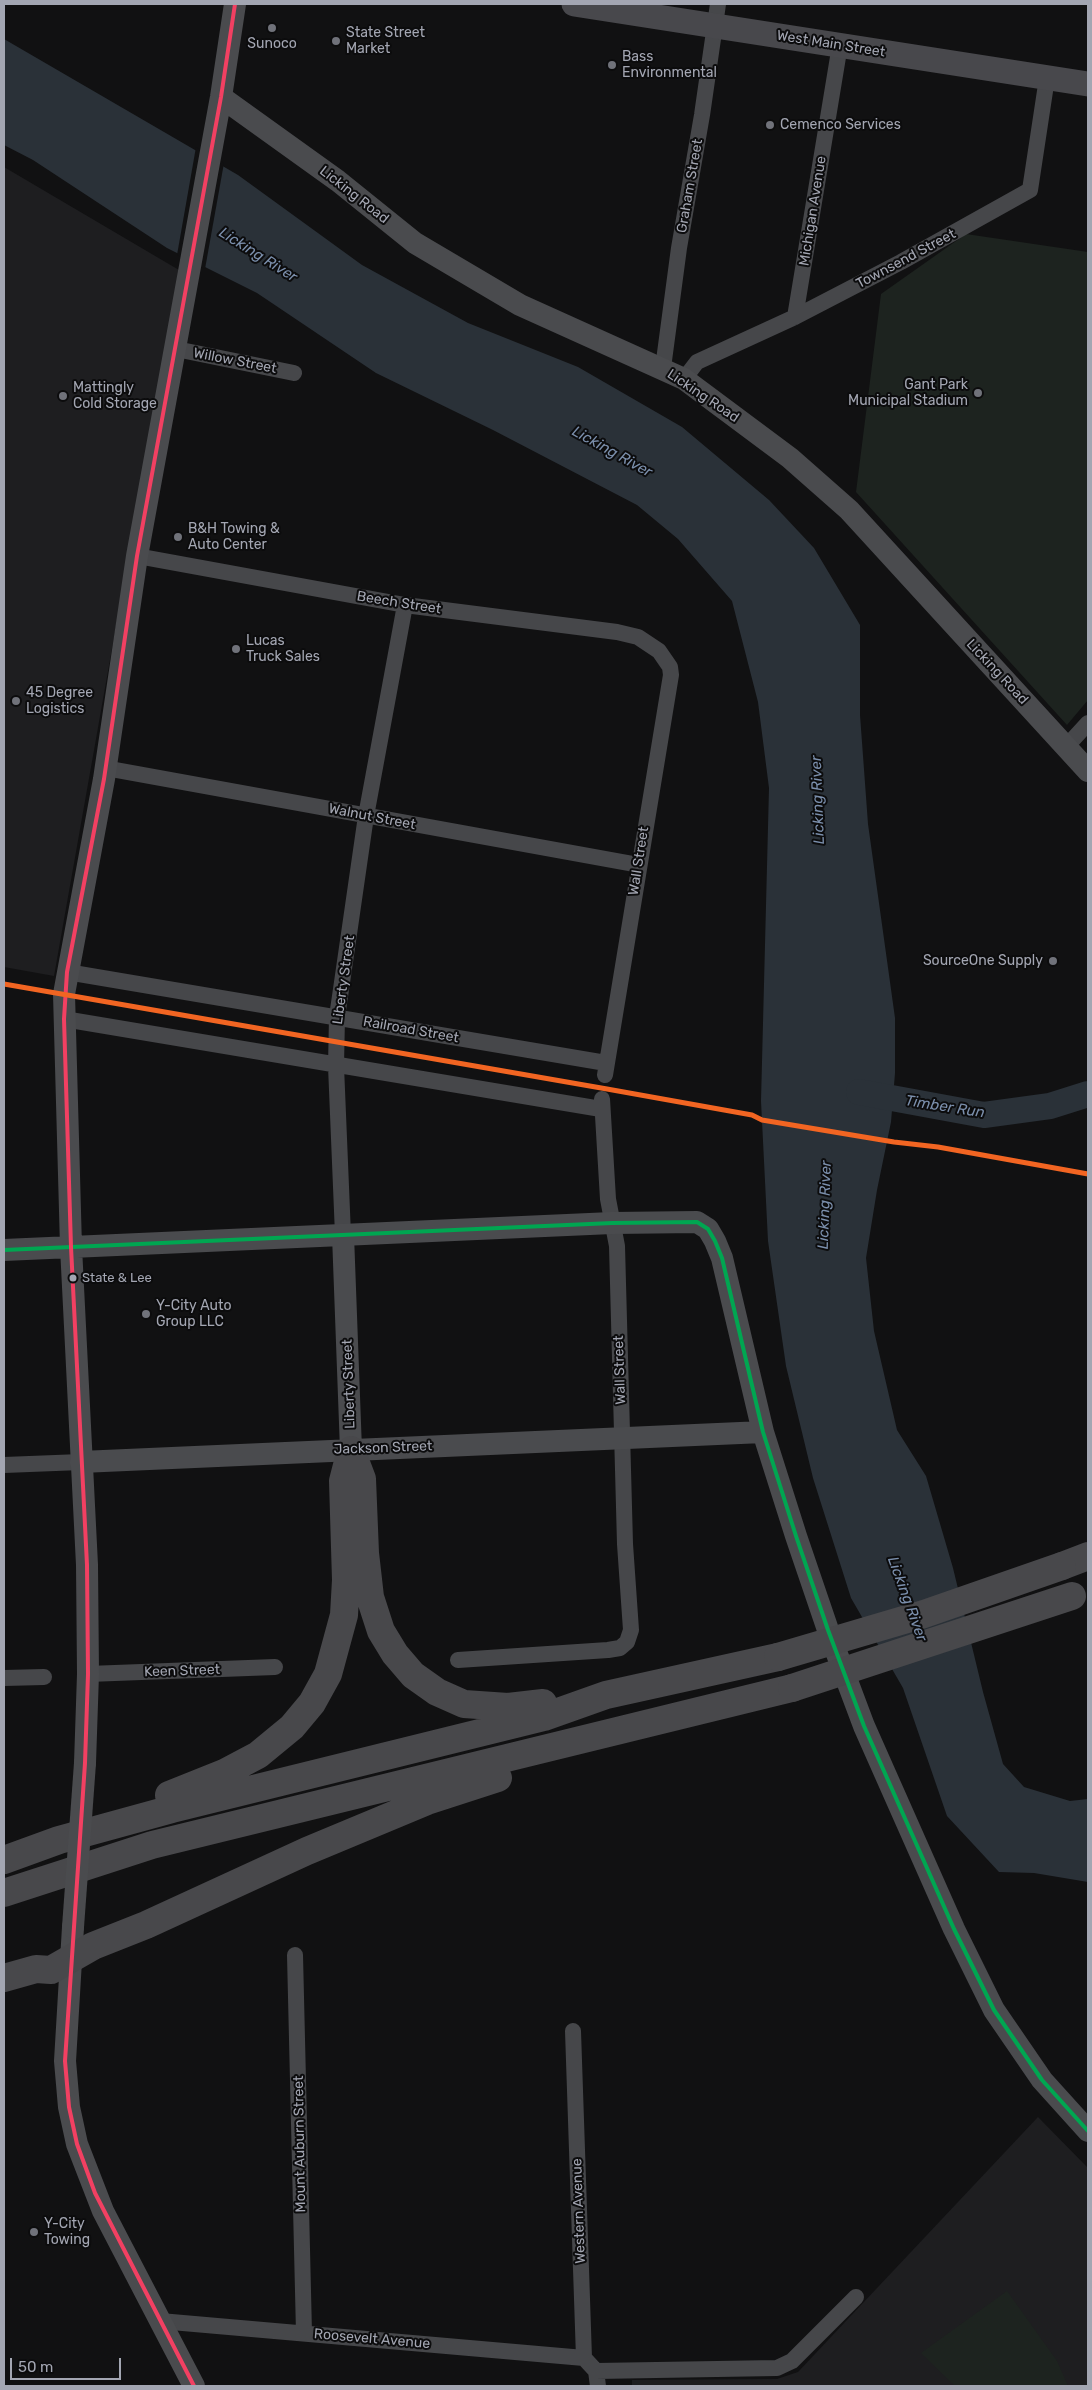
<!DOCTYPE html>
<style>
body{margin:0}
#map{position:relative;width:1092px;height:2390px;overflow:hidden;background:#111112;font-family:Rubik,sans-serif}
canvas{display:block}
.frame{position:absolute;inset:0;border:5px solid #a3a6b2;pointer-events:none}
.scale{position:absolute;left:10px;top:2358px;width:111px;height:22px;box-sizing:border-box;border:2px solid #a3a6b2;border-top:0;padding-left:6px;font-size:15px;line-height:18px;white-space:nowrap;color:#a3a6b2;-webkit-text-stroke:4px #0c0c0d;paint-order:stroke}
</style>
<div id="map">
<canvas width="1092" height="2390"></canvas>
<div class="frame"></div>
<div class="scale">50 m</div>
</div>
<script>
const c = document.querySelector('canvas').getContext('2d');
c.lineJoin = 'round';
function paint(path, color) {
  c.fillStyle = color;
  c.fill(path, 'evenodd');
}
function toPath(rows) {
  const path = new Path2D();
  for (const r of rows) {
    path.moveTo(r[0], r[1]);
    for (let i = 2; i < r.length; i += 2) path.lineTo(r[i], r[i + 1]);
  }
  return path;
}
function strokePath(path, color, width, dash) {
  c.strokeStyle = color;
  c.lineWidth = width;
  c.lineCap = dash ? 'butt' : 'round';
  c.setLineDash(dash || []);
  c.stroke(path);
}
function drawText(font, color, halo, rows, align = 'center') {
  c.font = font + ' Rubik,sans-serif';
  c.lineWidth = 4;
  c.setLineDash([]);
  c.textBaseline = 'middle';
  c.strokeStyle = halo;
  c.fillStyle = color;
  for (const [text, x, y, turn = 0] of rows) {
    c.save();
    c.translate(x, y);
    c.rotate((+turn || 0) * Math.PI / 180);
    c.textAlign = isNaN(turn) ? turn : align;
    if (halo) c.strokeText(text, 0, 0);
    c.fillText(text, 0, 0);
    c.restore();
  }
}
paint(toPath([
 [4,167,179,270,54,976,4,967],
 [1038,2117,1088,2168,1088,2386,632,2386,632,2380,777,2379,798,2372]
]), '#1e1e20');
paint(toPath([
 [966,234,1088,252,1088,700,1067,725,856,492,881,294],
 [1007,2291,1057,2361,1068,2386,955,2386,921,2353]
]), '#1d231f');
paint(toPath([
 [4,39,238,175,362,265,468,323,578,367,682,427,769,500,814,548,860,625,860,715,868,824,895,1018,895,1073,891,1122,877,1190,866,1258,874,1331,897,1430,926,1476,953,1568,983,1692,1003,1764,1024,1787,1070,1801,1088,1799,1088,1882,1034,1873,999,1872,947,1816,903,1688,851,1598,813,1478,786,1366,768,1241,761,1101,769,788,758,702,732,601,678,539,637,505,493,430,376,373,257,293,167,248,33,160,4,145]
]), '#2a3138');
paint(toPath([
 [196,147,224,163,205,269,177,255]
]), '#111112');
strokePath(toPath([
 [859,1092,984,1115,1050,1106,1088,1094]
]), '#2a3138', 26);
strokePath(toPath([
 [795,317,840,45],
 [176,349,294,373],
 [663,368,679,248,702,115,718,4],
 [684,379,697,362,795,317,901,262,1030,190,1047,78],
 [137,556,405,605,617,632,638,637,659,651,670,667,671,675,605,1075],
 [1066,747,1088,723],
 [105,768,639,865],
 [67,972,606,1063],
 [64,1019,601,1109],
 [343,1235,336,1066,337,1017,366,816,405,605],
 [4,1465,81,1462],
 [458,1660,608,1650,620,1648,627,1642,631,1630,625,1544,617,1246,608,1199,602,1099],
 [88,1674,275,1667],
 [4,1678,44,1677],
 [295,1955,304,2333],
 [573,2031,584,2358,596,2371,598,2386],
 [160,2321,584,2358],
 [596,2371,777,2368,792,2361,856,2297]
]), '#46474a', 16);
strokePath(toPath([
 [221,97,338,181,415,243,520,305,684,379,790,458,849,510,1088,771],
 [343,1235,351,1450],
 [4,1250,612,1223,697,1222,708,1229,715,1241,722,1258,763,1432,796,1536,828,1630,864,1726,954,1929,994,2010,1042,2080,1088,2131],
 [81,1462,763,1432],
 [85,1763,88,1674,87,1565,71,1247,64,994,104,779,137,556,221,97,235,4],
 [73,1927,65,2061,69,2107,77,2144,103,2211,194,2386]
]), '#4a4b4e', 22);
strokePath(toPath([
 [574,4,1088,84]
]), '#48484c', 25);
strokePath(toPath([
 [351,1450,362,1479,365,1553,370,1597,381,1631,395,1654,413,1675,437,1692,464,1704,508,1707,543,1703],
 [1062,1566,1088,1556],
 [169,1795,224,1773,258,1755,292,1727,312,1703,328,1674,344,1615,346,1580,343,1481,351,1450],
 [4,1860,59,1840,172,1809,544,1717,606,1695,778,1657],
 [4,1893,152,1845,792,1688],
 [4,1978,36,1969,51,1970,93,1946,146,1925,307,1851,427,1801,498,1778]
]), '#48484b', 28);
strokePath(toPath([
 [73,1927,85,1763]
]), '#4a4b4e', 22);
strokePath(toPath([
 [778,1657,924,1614,1062,1566],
 [792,1688,1072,1596]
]), '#48484b', 28);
strokePath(toPath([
 [4,1250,612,1223,697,1222,708,1229,715,1241,722,1258,763,1432,796,1536,828,1630,864,1726,954,1929,994,2010,1042,2080,1088,2131]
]), '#00a651', 4);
strokePath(toPath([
 [194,2386,95,2193,77,2144,69,2107,65,2061,85,1763,88,1674,87,1565,71,1247,64,1019,67,972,104,779,137,556,221,97,235,4]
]), '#f24062', 4);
strokePath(toPath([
 [4,984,607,1089,752,1115,762,1120,894,1142,938,1147,1088,1174]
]), '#f26522', 5);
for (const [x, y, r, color] of [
 [272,28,5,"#70727a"],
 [336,41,5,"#70727a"],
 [612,65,5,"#70727a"],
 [770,125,5,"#70727a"],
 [978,393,5,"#70727a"],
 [63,396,5,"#70727a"],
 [178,537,5,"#70727a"],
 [236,649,5,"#70727a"],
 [16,701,5,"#70727a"],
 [1053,961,5,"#70727a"],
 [73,1278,4.5,"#a3a6b2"],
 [146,1314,5,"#70727a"],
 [34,2232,5,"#70727a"]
]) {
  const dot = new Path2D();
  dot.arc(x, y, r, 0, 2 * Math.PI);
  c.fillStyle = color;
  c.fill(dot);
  strokePath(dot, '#0c0c0d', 2);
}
drawText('13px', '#a3a6b2', '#0c0c0d', [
 ["State & Lee",82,1278]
], 'left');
drawText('14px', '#a3a6b2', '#0c0c0d', [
 ["State Street",346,33],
 ["Market",346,49],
 ["Sunoco",272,44,"center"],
 ["Bass",622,57],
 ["Environmental",622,73],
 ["Cemenco Services",780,125],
 ["Gant Park",968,385,"right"],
 ["Municipal Stadium",968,401,"right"],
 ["Mattingly",73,388],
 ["Cold Storage",73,404],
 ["B&H Towing &",188,529],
 ["Auto Center",188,545],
 ["Lucas",246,641],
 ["Truck Sales",246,657],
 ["45 Degree",26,693],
 ["Logistics",26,709],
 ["SourceOne Supply",1043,961,"right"],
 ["Y-City Auto",156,1306],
 ["Group LLC",156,1322],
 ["Y-City",44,2224],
 ["Towing",44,2240]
], 'left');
drawText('14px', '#a3a6b2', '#0c0c0d', [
 ["West Main Street",831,44,9],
 ["Graham Street",690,186,-80],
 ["Licking Road",354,195,38],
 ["Michigan Avenue",813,211,-81],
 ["Townsend Street",906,259,-28],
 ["Willow Street",235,361,11],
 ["Licking Road",703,396,34],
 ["Beech Street",399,603,9],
 ["Licking Road",997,672,47],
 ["Walnut Street",372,817,11],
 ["Wall Street",639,861,-81],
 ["Liberty Street",344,980,-82],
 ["Railroad Street",411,1030,10],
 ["Wall Street",620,1370,-92],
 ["Liberty Street",349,1384,-92],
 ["Jackson Street",383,1448,-2],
 ["Keen Street",182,1671,-2],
 ["Mount Auburn Street",300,2144,-91],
 ["Western Avenue",579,2211,-92],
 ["Roosevelt Avenue",372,2339,5]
]);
drawText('italic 15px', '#7b8fac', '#0c0c0d', [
 ["Licking River",258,255,32],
 ["Licking River",612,452,29],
 ["Licking River",818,800,-92],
 ["Timber Run",945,1107,9],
 ["Licking River",825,1205,-88],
 ["Licking River",907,1599,70]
]);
</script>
